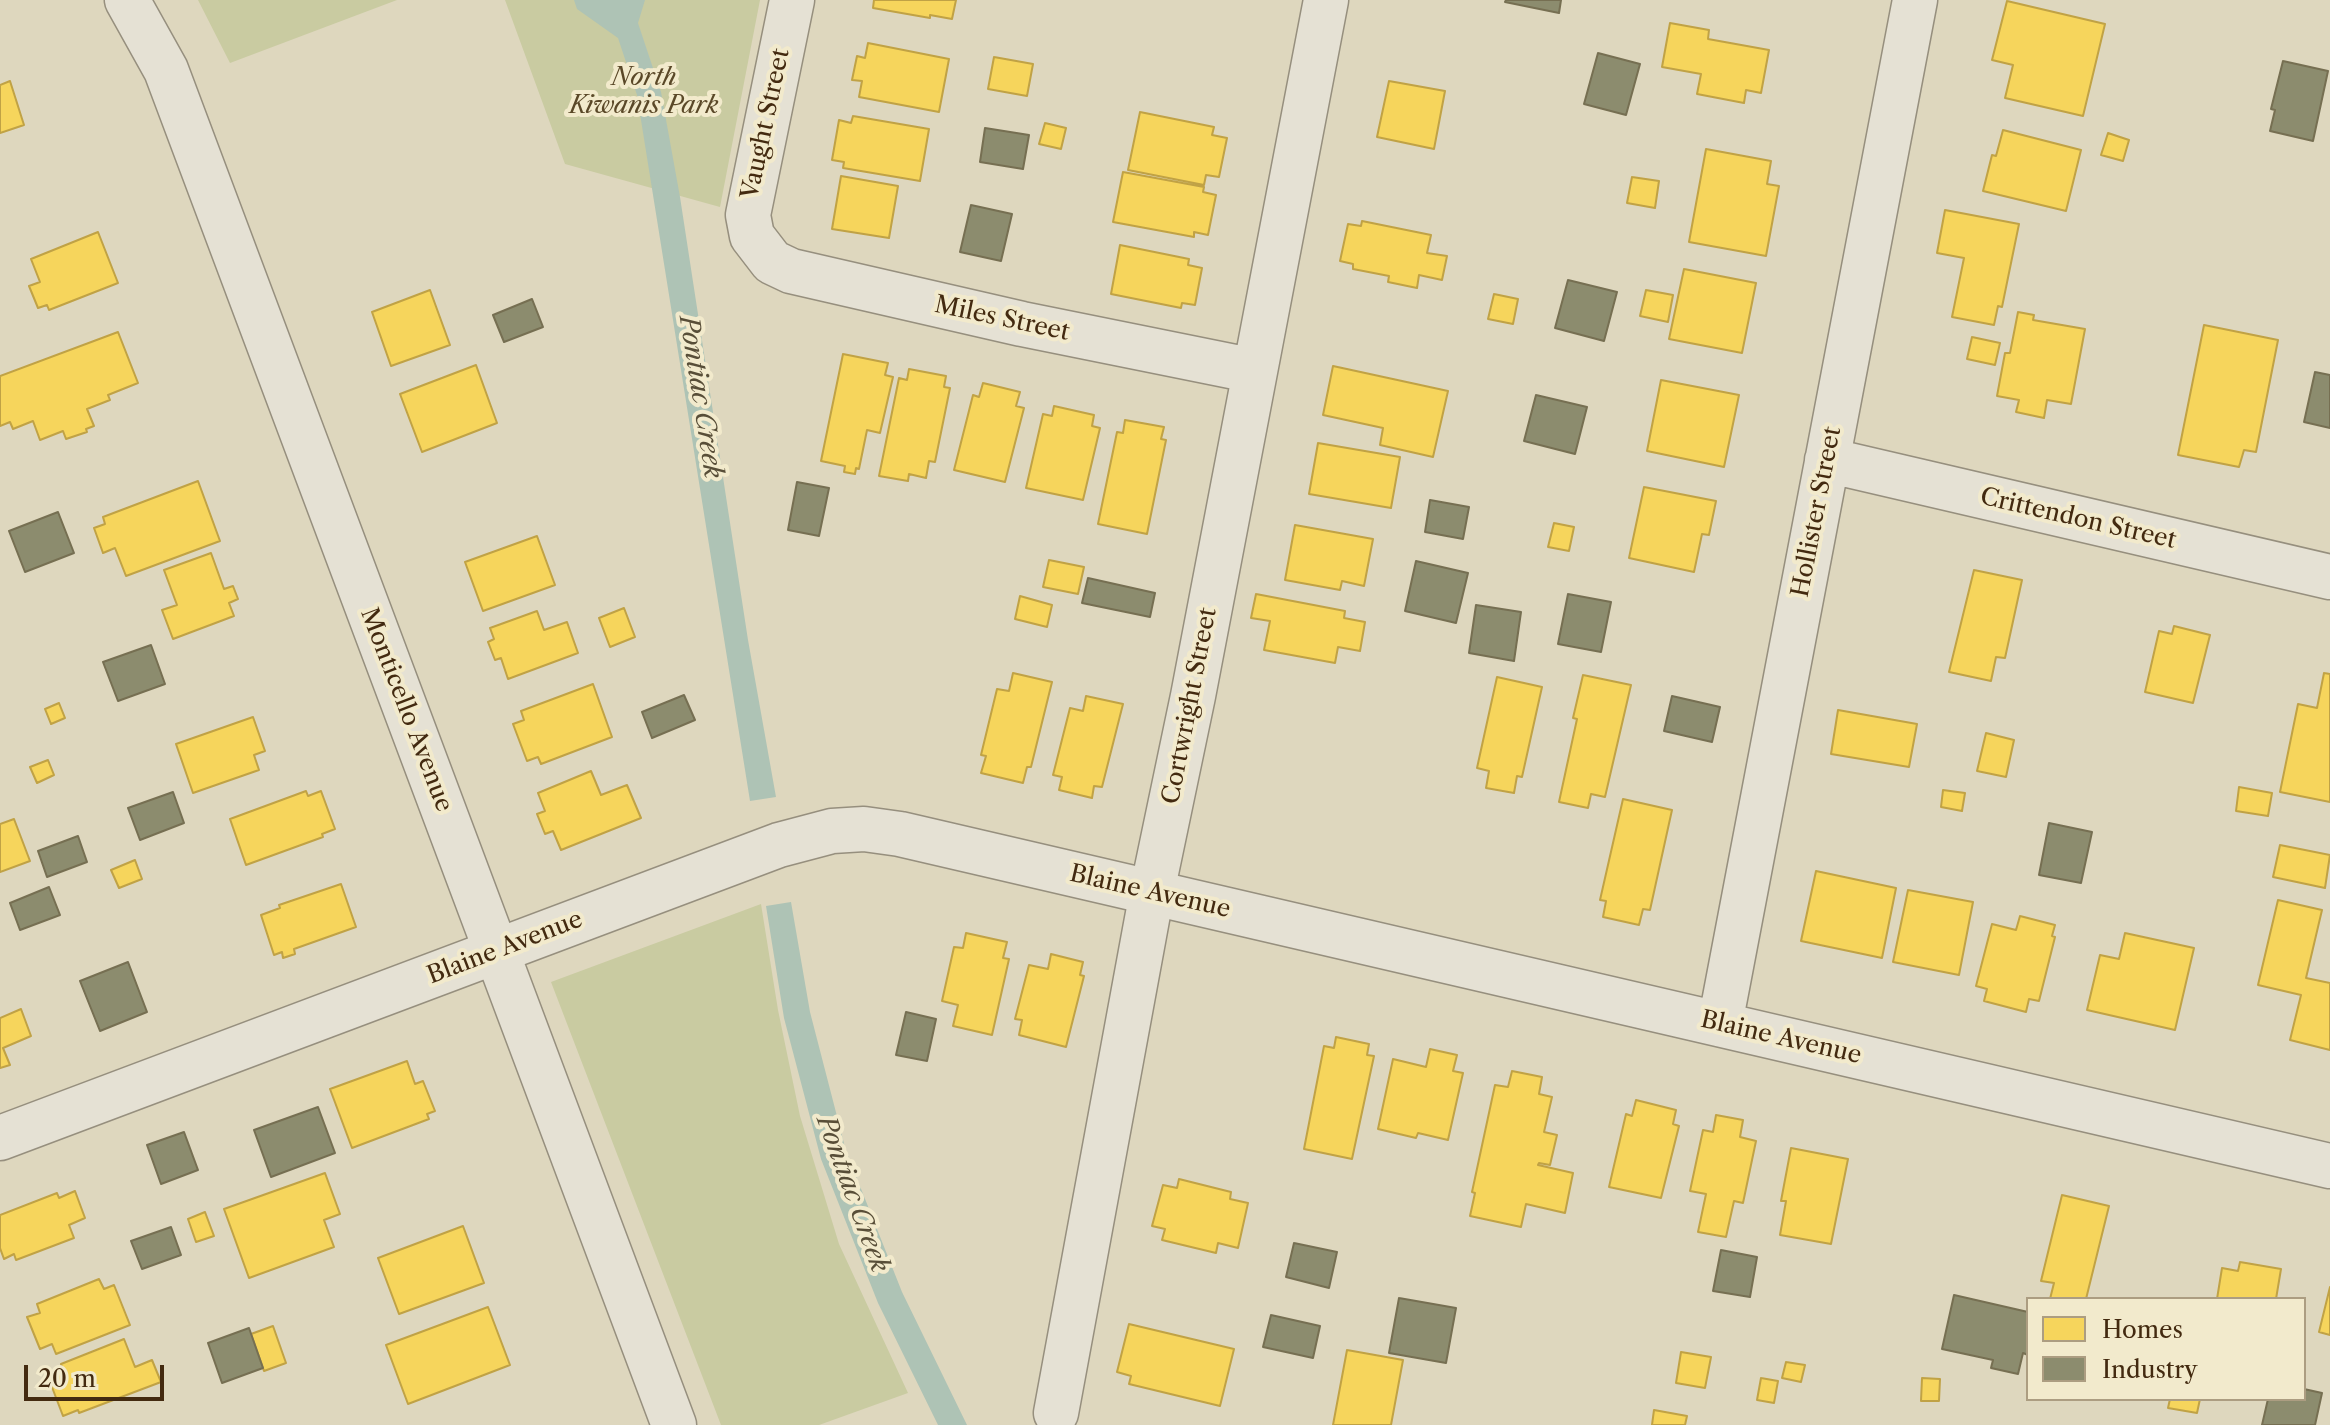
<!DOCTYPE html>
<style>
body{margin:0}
#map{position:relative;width:2330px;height:1425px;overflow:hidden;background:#ded7be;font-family:"Libre Caslon Text",serif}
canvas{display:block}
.legend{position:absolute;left:2026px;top:1297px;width:280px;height:104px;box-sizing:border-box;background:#f2eacc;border:2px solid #ac9d81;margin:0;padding:10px 14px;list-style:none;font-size:24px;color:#432a10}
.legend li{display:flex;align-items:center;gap:16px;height:40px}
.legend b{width:40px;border:2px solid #ac9d81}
.scale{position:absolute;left:24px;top:1365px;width:140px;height:36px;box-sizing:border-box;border:4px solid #432a10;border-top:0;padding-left:10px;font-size:24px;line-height:28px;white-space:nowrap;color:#432a10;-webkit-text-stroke:6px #f2eacc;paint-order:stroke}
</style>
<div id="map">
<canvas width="2330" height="1425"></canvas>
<ul class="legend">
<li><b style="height:22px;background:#f6d55c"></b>Homes</li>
<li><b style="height:22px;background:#8c8c6e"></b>Industry</li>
</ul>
<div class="scale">20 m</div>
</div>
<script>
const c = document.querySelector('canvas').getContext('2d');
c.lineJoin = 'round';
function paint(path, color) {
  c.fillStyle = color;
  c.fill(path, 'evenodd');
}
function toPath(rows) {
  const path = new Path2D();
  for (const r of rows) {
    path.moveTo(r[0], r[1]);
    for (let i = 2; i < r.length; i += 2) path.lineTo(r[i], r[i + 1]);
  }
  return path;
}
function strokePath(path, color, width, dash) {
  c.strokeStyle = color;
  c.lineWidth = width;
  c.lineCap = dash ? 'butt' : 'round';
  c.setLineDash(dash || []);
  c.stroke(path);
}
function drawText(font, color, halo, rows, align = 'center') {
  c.font = font + ' "Libre Caslon Text",serif';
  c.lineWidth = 8;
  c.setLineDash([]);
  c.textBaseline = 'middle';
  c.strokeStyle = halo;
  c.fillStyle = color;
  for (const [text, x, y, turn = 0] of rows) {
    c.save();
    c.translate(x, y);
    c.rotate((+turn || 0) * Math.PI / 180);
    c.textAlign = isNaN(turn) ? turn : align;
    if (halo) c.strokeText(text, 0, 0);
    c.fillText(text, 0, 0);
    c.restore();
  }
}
paint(toPath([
 [198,0,397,0,230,63],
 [505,0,760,0,720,207,565,164],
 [761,904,778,1010,800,1116,839,1244,908,1393,819,1425,721,1425,551,982]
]), '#c9cba1');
paint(toPath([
 [574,0,645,0,638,23,661,92,680,197,748,640,776,797,750,801,637,95,618,38,577,9],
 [791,902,810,1012,846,1151,902,1292,967,1425,938,1425,878,1303,821,1159,784,1018,766,906]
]), '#aec3b5');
const homes = toPath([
 [874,0,956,0,952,19,930,15,930,18,873,8,874,0],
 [2007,1,2105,24,2083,116,2005,98,2013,65,1992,60,2007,1],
 [1670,23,1709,30,1708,39,1769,50,1761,93,1746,90,1744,103,1697,94,1701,74,1662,67,1670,23],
 [868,43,949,59,939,112,859,97,862,81,852,80,857,56,865,58,868,43],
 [994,57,1033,64,1027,96,988,89,994,57],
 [10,81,24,125,0,133,0,85,10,81],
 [1389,81,1445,91,1434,149,1377,137,1389,81],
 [1140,112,1214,127,1212,135,1227,138,1219,177,1206,175,1204,185,1128,170,1140,112],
 [853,116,929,129,920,181,843,168,844,162,832,160,839,120,851,123,853,116],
 [1045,123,1066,128,1061,149,1039,144,1045,123],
 [2003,130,2081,150,2066,211,1983,191,1992,155,1996,156,2003,130],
 [2108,133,2129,140,2123,161,2101,155,2108,133],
 [1706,149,1771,161,1767,184,1779,186,1766,256,1689,242,1706,149],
 [1123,172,1204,187,1203,192,1216,195,1208,235,1194,232,1194,237,1113,222,1123,172],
 [841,176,898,186,889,238,832,229,841,176],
 [1632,177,1659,181,1655,208,1627,203,1632,177],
 [1945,210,2019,224,2002,307,1998,306,1994,325,1952,317,1964,258,1937,253,1945,210],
 [1362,221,1431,235,1427,253,1447,256,1442,280,1419,275,1417,288,1388,282,1389,276,1353,269,1353,264,1340,261,1348,224,1361,226,1362,221],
 [98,232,118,283,49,310,47,305,38,308,29,286,40,282,31,259,98,232],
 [1120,245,1189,259,1188,265,1202,268,1195,305,1182,303,1181,308,1111,294,1120,245],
 [1684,269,1756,283,1742,353,1669,339,1684,269],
 [430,290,450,345,391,366,372,312,430,290],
 [1646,290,1673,295,1668,322,1640,316,1646,290],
 [1494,294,1518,299,1513,324,1488,319,1494,294],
 [2018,312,2034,315,2033,320,2085,329,2071,404,2047,400,2044,418,2016,412,2019,400,1997,396,2005,353,2010,353,2018,312],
 [2204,325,2278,340,2256,452,2244,450,2239,467,2178,455,2204,325],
 [118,332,138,383,108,395,110,400,87,409,94,426,86,429,87,432,66,439,63,431,40,440,33,421,13,429,10,422,0,426,0,376,118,332],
 [1972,337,2000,343,1995,365,1967,359,1972,337],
 [843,354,888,363,885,375,893,377,880,433,867,430,859,469,856,468,855,474,844,472,845,466,821,461,843,354],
 [476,365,497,423,422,452,400,394,476,365],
 [1333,366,1448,391,1433,457,1380,445,1383,428,1323,415,1333,366],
 [909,369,946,376,944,387,950,388,935,462,929,461,926,478,909,474,908,481,879,476,899,378,907,380,909,369],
 [1661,380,1739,395,1724,467,1647,451,1661,380],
 [983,383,1020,392,1016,406,1024,408,1005,482,954,470,973,395,979,397,983,383],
 [1054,406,1094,415,1092,426,1100,428,1083,500,1026,488,1043,414,1052,416,1054,406],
 [1125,420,1164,427,1161,439,1166,440,1147,534,1098,524,1117,432,1123,433,1125,420],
 [1318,443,1400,457,1391,508,1309,494,1318,443],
 [198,481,220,541,126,576,115,548,103,553,94,528,105,524,103,517,198,481],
 [1644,487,1716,501,1709,535,1702,534,1694,572,1629,558,1644,487],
 [1554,523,1574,527,1569,551,1548,547,1554,523],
 [1295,525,1373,539,1364,586,1342,581,1340,590,1285,580,1295,525],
 [537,536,555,585,483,611,465,562,537,536],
 [211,553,224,589,233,586,238,599,229,603,234,616,173,639,162,610,177,605,164,570,211,553],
 [1049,560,1084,567,1078,594,1043,587,1049,560],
 [1974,570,2022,580,2005,658,1996,657,1991,681,1949,672,1974,570],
 [1256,594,1345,611,1344,618,1365,622,1360,651,1338,647,1335,663,1264,650,1270,621,1251,618,1256,594],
 [1020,596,1052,605,1047,627,1015,619,1020,596],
 [624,608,635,637,610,647,599,618,624,608],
 [537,611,544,630,567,622,578,653,508,679,501,658,495,660,488,642,494,639,490,628,537,611],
 [2174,626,2210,635,2193,703,2145,692,2159,631,2172,634,2174,626],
 [1013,673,1052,682,1031,767,1027,767,1023,783,981,773,986,756,981,755,997,689,1009,691,1013,673],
 [2324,673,2330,674,2330,802,2280,792,2298,704,2317,708,2324,673],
 [1583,675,1631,685,1605,797,1591,794,1588,808,1559,802,1577,719,1573,718,1583,675],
 [1497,677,1542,687,1522,777,1517,776,1514,793,1486,788,1489,771,1477,768,1497,677],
 [593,684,612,737,541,764,538,757,527,761,513,724,524,720,521,711,593,684],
 [1086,696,1123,704,1102,787,1094,786,1092,798,1059,790,1062,777,1053,775,1070,708,1083,711,1086,696],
 [59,703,65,718,51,724,45,709,59,703],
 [1838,710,1917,724,1909,767,1831,754,1838,710],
 [253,717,265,751,254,755,259,770,193,793,176,744,253,717],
 [1986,733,2014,740,2006,777,1977,771,1986,733],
 [48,760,54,775,37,783,30,767,48,760],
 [591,771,601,795,627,785,641,818,561,850,553,831,545,834,537,814,545,811,538,793,591,771],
 [2239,787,2272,793,2268,816,2236,811,2239,787],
 [1943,790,1965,793,1962,811,1941,807,1943,790],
 [306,791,308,796,321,791,335,829,322,834,323,837,246,865,230,819,306,791],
 [1623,799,1672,810,1650,910,1643,909,1639,925,1603,917,1606,901,1600,900,1623,799],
 [14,819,30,861,0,872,0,824,14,819],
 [2280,845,2330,855,2325,888,2273,877,2280,845],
 [135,860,142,879,119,888,111,870,135,860],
 [1816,871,1896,888,1882,958,1801,941,1816,871],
 [341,884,356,927,294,949,295,954,283,958,282,952,274,955,261,915,280,908,279,905,341,884],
 [1908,890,1973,902,1959,975,1893,962,1908,890],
 [2278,900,2322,910,2306,978,2330,983,2330,1050,2290,1040,2301,995,2258,985,2278,900],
 [2020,916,2055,925,2052,936,2055,937,2039,1001,2029,999,2026,1012,1984,1001,1987,989,1976,986,1992,924,2016,930,2020,916],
 [966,933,1007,942,1003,958,1009,959,992,1035,953,1026,958,1005,942,1001,954,947,963,948,966,933],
 [2125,933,2194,948,2175,1030,2087,1010,2100,955,2119,959,2125,933],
 [1051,954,1083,962,1080,975,1084,976,1066,1047,1019,1035,1022,1020,1015,1019,1029,965,1048,969,1051,954],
 [21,1009,31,1036,3,1048,10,1065,0,1068,0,1018,21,1009],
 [1336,1037,1369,1044,1367,1055,1374,1056,1352,1159,1304,1149,1324,1046,1334,1048,1336,1037],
 [1430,1049,1457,1055,1453,1071,1463,1073,1448,1140,1418,1133,1416,1138,1378,1129,1393,1059,1426,1067,1430,1049],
 [407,1061,415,1084,423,1081,435,1111,427,1114,429,1119,352,1148,330,1089,407,1061],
 [1512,1071,1542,1077,1539,1094,1552,1097,1544,1132,1557,1135,1550,1165,1539,1163,1538,1165,1573,1173,1565,1213,1526,1204,1521,1227,1470,1216,1475,1193,1472,1192,1495,1085,1508,1087,1512,1071],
 [1636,1100,1676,1110,1673,1124,1679,1126,1661,1198,1609,1187,1626,1114,1632,1116,1636,1100],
 [1716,1115,1743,1120,1740,1137,1756,1141,1743,1203,1734,1201,1726,1237,1698,1232,1706,1194,1690,1191,1703,1130,1713,1132,1716,1115],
 [1791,1148,1848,1159,1831,1244,1780,1235,1786,1201,1781,1201,1791,1148],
 [325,1173,340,1214,324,1220,334,1247,249,1278,224,1209,325,1173],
 [1179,1179,1231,1192,1230,1199,1248,1203,1238,1248,1218,1243,1216,1253,1162,1240,1165,1229,1152,1226,1163,1185,1177,1188,1179,1179],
 [75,1191,85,1218,69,1225,74,1238,16,1260,14,1254,4,1259,0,1248,0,1215,57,1193,59,1198,75,1191],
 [2062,1195,2109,1206,2086,1299,2050,1299,2054,1283,2041,1281,2062,1195],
 [205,1212,214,1236,196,1242,188,1219,205,1212],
 [463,1226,484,1283,399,1314,378,1258,463,1226],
 [2240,1262,2281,1269,2276,1299,2217,1299,2222,1268,2238,1271,2240,1262],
 [99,1279,104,1289,114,1285,130,1325,56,1354,52,1344,40,1349,27,1317,40,1313,37,1304,99,1279],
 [2330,1287,2330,1335,2319,1332,2330,1287],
 [488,1307,510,1365,408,1404,386,1345,488,1307],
 [1129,1324,1234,1349,1220,1406,1129,1384,1131,1376,1117,1372,1129,1324],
 [273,1326,286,1363,264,1371,251,1334,273,1326],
 [124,1339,135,1367,152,1360,161,1382,79,1413,78,1410,63,1416,47,1374,62,1368,61,1364,124,1339],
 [1347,1350,1403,1360,1391,1425,1333,1425,1347,1350],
 [1681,1352,1711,1357,1705,1388,1676,1383,1681,1352],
 [1786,1362,1805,1365,1801,1382,1782,1378,1786,1362],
 [1761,1378,1778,1381,1774,1403,1757,1400,1761,1378],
 [1922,1378,1940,1379,1939,1401,1921,1401,1922,1378],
 [2170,1399,2200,1399,2197,1413,2168,1408,2170,1399],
 [1654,1410,1687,1416,1685,1425,1652,1425,1654,1410]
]);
paint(homes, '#f6d55c');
strokePath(homes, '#c0a245', 2);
const industry = toPath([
 [1506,0,1561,0,1559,13,1505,2,1506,0],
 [1598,53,1640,64,1626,115,1584,104,1598,53],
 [2283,61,2328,71,2313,141,2270,131,2275,110,2271,109,2283,61],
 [985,128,1029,135,1023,169,980,162,985,128],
 [971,205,1012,214,1001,261,960,252,971,205],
 [1568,280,1617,292,1604,341,1555,328,1568,280],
 [532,299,543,327,504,342,493,315,532,299],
 [2315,372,2330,375,2330,428,2304,422,2315,372],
 [1536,395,1587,407,1575,454,1524,441,1536,395],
 [797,482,829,488,819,536,788,530,797,482],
 [1430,500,1469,507,1463,539,1425,532,1430,500],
 [58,512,74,553,25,572,9,531,58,512],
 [1416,561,1468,573,1456,623,1405,611,1416,561],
 [1088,578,1155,593,1150,617,1082,603,1088,578],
 [1568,594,1611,602,1601,652,1558,644,1568,594],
 [1476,605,1521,612,1514,661,1469,653,1476,605],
 [151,645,165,684,118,701,103,662,151,645],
 [684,695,695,720,652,738,642,712,684,695],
 [1672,696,1720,707,1712,742,1664,731,1672,696],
 [173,792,184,823,140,840,128,808,173,792],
 [2049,823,2092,832,2081,883,2039,875,2049,823],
 [78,836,87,862,47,877,38,851,78,836],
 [49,887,60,915,20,930,10,903,49,887],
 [128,962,147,1012,100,1031,80,981,128,962],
 [906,1012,936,1019,927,1061,896,1055,906,1012],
 [318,1107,335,1153,271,1177,254,1130,318,1107],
 [184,1132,198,1170,161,1184,147,1145,184,1132],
 [171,1227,181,1255,142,1269,131,1241,171,1227],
 [1294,1243,1337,1252,1329,1288,1286,1277,1294,1243],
 [1721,1250,1757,1257,1750,1297,1713,1291,1721,1250],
 [1954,1295,2028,1312,2028,1355,2023,1353,2018,1374,1991,1368,1993,1360,1942,1349,1954,1295],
 [1399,1298,1456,1308,1446,1363,1389,1353,1399,1298],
 [1271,1315,1320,1326,1313,1358,1263,1347,1271,1315],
 [249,1328,263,1368,222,1383,208,1343,249,1328],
 [2304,1389,2322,1393,2315,1425,2262,1425,2268,1399,2304,1399,2304,1389]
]);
paint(industry, '#8c8c6e');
strokePath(industry, '#766f52', 2);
const minor = toPath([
 [127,0,166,70,674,1425],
 [792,0,748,215,752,236,772,262,791,271,1022,324,1255,371],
 [1827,460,2330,577],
 [1720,1024,1915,0],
 [0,1138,779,845,832,831,864,829,900,834,2330,1166],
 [1056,1413,1152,892,1193,696,1326,0]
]);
strokePath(minor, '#968f7e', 47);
strokePath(minor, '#e5e1d4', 44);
drawText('italic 24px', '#5a4828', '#f2eacc', [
 ["North",644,78],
 ["Kiwanis Park",644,106]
]);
drawText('24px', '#432a10', '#f2eacc', [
 ["Vaught Street",766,124,-78],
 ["Miles Street",1002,319,12],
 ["Hollister Street",1817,512,-79],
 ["Crittendon Street",2078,519,13],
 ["Cortwright Street",1190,706,-79],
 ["Monticello Avenue",406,710,69],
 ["Blaine Avenue",1150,892,13],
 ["Blaine Avenue",505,948,-21],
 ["Blaine Avenue",1781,1038,13]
]);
drawText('italic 26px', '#584e38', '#f2eacc', [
 ["Pontiac Creek",700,397,81],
 ["Pontiac Creek",852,1194,70]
]);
</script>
